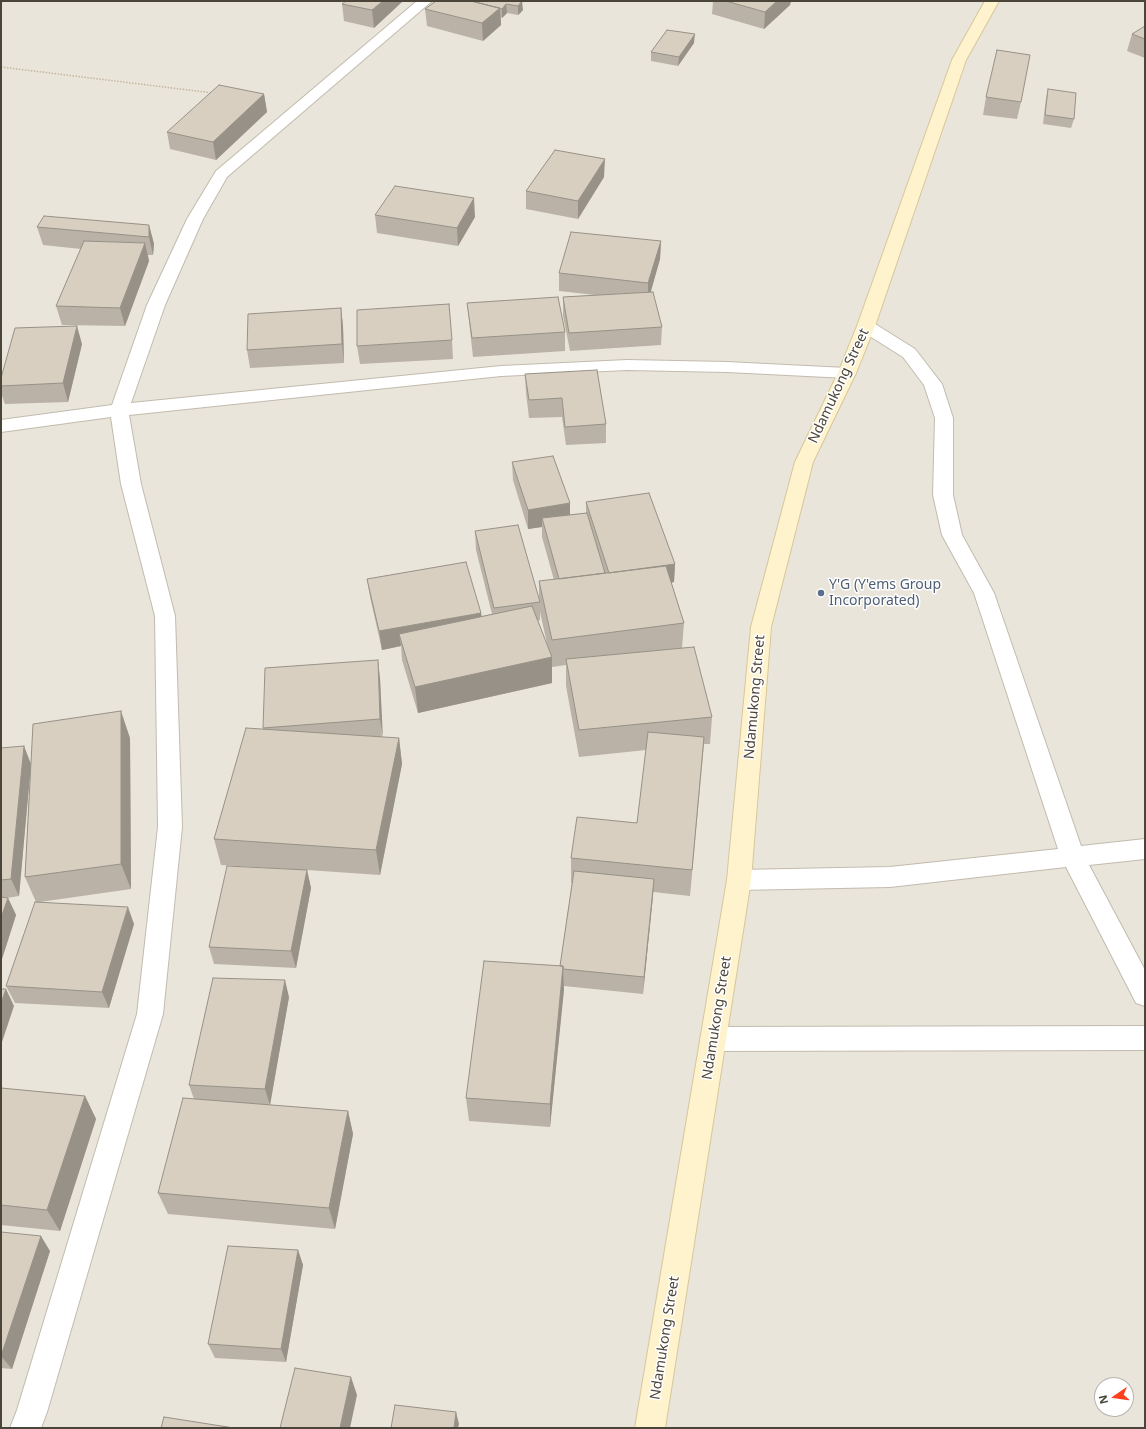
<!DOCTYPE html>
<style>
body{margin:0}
#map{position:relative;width:1146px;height:1429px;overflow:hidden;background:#f6f3ec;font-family:"Noto Sans",sans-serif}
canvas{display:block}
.frame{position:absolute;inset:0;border:2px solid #4b4439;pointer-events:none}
.north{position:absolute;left:1094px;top:1377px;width:40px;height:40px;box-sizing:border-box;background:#fff;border:1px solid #b7b4b0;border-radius:50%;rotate:257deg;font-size:11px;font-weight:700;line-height:16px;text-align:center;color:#4b4439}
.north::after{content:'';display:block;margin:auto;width:14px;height:18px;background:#fc3f1d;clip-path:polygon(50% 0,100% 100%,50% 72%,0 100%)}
</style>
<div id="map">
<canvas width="1146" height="1429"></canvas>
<div class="frame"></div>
<div class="north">N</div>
</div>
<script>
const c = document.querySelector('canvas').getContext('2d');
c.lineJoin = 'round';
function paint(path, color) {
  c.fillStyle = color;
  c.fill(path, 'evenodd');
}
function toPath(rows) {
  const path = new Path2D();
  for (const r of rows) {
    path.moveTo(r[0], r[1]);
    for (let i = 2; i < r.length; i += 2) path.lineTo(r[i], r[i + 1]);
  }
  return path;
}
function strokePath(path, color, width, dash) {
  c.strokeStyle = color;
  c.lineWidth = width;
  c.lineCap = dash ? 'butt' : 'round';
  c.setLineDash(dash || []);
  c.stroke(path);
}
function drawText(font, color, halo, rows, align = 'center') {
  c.font = font + ' "Noto Sans",sans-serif';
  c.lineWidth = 3;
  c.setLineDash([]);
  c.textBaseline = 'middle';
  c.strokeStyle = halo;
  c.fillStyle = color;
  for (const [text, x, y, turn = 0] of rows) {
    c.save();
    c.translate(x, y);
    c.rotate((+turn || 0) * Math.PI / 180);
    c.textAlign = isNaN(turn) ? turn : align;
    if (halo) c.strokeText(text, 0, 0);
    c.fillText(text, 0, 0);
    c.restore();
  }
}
paint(toPath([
 [1,1,1145,1,1145,1428,1,1428],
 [1102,1385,1126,1385,1126,1409,1102,1409]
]), '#eae5da');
const street = toPath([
 [417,1,432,1,227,177,203,219,165,305,131,403,501,366,627,360,727,362,847,368,853,369,856,373,853,377,847,378,727,372,627,370,501,376,129,415,141,484,175,616,182,827,163,1014,47,1412,41,1428,10,1428,17,1410,137,1014,158,827,155,616,121,484,111,417,1,432,1,420,112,405,147,305,187,219,216,171,417,1],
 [866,321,872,322,915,349,942,384,953,418,953,495,962,535,994,593,1081,846,1145,839,1145,859,1089,865,1145,970,1145,1006,1136,1003,1066,867,890,887,739,890,731,887,727,880,731,873,739,870,890,867,1058,849,974,593,942,535,933,495,935,418,924,385,903,357,860,330,857,326,860,322,866,321],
 [1145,1026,1145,1050,713,1051,704,1047,700,1039,704,1031,713,1027,1145,1026]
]);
const secondary = toPath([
 [985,1,999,1,966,60,875,326,856,373,813,462,771,627,751,880,665,1428,635,1428,727,880,751,627,795,462,838,373,857,326,952,60,985,1]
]);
strokePath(street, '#c2bbae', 2);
strokePath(secondary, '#d6c79b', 2);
strokePath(toPath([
 [1,67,213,93]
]), '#c4b79f', 1.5, [1.5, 1.5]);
paint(street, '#fff');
paint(secondary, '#fff3cd');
paint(toPath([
 [346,1,403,1,374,28,344,21,342,4],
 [520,1,523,10,518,15,507,13,502,18,501,17,501,25,483,41,427,26,425,9],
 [713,1,791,1,790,5,764,29,712,14],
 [1145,26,1145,58,1127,51,1132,34],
 [694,43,678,66,651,61,651,52],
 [1048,89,1074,119,1071,128,1043,124,1046,98],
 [264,94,267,112,216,160,170,149,167,132],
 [986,97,1021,102,1017,119,983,115],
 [604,177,578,219,526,209,526,191],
 [375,215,475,217,458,246,377,233],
 [149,225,154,244,153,255,148,255,149,261,125,326,62,325,56,306,81,249,43,245,37,227],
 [661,241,660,259,650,292,662,327,661,345,570,351,563,316,563,297,595,295,559,291,559,273],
 [467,303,565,332,565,351,473,357],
 [341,308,343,326,344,363,250,368,247,350],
 [452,340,453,359,360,364,357,346],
 [82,344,68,402,5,404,1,393,1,378],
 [525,374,606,424,606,443,566,445,562,417,529,418,526,393],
 [512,462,570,515,586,513,586,502,675,564,674,582,671,583,684,623,682,648,712,717,710,744,704,744,690,896,653,892,643,994,564,986,550,1127,469,1121,466,1098,560,966,572,883,571,883,571,858,637,823,646,750,579,757,566,686,566,665,552,667,552,663,552,683,418,713,402,660,401,646,382,650,370,597,367,579,481,613,482,616,492,614,476,550,475,531,539,599,539,581,554,580,542,537,542,527,528,529,513,480],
 [540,612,548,648,538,621,540,620],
 [380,678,382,737,399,738,402,764,380,875,307,870,311,888,296,968,214,964,209,947,287,869,221,865,214,839,263,729,263,728],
 [130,738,131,889,40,902,134,924,109,1008,15,1003,6,986,36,902,25,877,30,774,19,896,7,898,8,898,16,915,1,962,1,748,31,763],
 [289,997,270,1105,249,1104,348,1111,353,1134,335,1229,168,1214,158,1193,194,1099,189,1085],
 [1,1088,85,1096,96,1119,60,1231,1,1225],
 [1,1232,50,1251,12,1369,1,1368],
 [298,1250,303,1265,286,1362,215,1358,208,1344]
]), '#bab2a6');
paint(toPath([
 [383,1,403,1,374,28,372,10],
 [522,1,523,10,518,15,518,6],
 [777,1,791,1,790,5,764,29,765,12],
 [506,4,507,13,502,18,502,9],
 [500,8,501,25,483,41,482,23],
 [695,34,694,43,678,66,679,57],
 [264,94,267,112,216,160,213,142],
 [605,159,604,177,578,219,578,201],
 [474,198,475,217,458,246,457,228],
 [149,225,154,244,153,255,149,237],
 [661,241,660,259,648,302,648,283],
 [145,243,149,261,125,326,120,308],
 [341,308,343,326,344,363,342,344],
 [77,326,82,344,68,402,63,383],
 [570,503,570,522,542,518,542,527,528,529,528,510],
 [675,564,674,582,609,592,609,573],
 [481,613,483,632,399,634,401,646,382,650,379,631],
 [552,657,552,683,418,713,415,687],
 [378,660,380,678,383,738,380,719],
 [121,711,130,738,131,889,121,864],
 [399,738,402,764,380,875,376,850],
 [24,746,31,764,19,896,11,879],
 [307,870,311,888,296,968,291,951],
 [654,879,653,897,643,994,644,977],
 [8,898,16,915,1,962,1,918],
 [128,907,134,924,109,1008,102,992],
 [563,966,564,990,550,1127,550,1104],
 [285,980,289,997,270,1105,265,1089],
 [6,989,14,1006,1,1045,1,1003],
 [85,1096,96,1119,60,1231,47,1210],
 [348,1111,353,1134,335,1229,329,1208],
 [41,1236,50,1251,12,1369,1,1356],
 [298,1250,303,1265,286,1362,281,1349],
 [351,1377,357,1395,350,1428,340,1428],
 [456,1412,459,1424,458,1428,454,1428]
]), '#979187');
const building = toPath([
 [346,1,383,1,372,10,342,4,346,1],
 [436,1,471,1,500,8,482,23,425,9,436,1],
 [471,1,522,1,518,6,506,4,502,9,471,1],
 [726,1,777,1,765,12,726,1],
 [1145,26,1145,39,1132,34,1145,26],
 [667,30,695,34,679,57,651,52,667,30],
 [997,50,1030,55,1021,102,986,97,997,50],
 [219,85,264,94,213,142,167,132,219,85],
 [1048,89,1076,93,1074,119,1045,115,1048,89],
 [555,150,605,159,578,201,526,191,555,150],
 [395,186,474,198,457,228,375,215,395,186],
 [44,216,149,225,149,237,37,227,44,216],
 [571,232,661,241,648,283,559,273,571,232],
 [84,241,145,243,120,308,56,306,84,241],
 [653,292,662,327,569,333,563,297,653,292],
 [558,297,565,332,472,338,467,303,558,297],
 [449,304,452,340,357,346,357,310,449,304],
 [341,308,342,344,247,350,248,314,341,308],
 [77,326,63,383,1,386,1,378,15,328,77,326],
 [597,370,606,424,565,427,562,398,529,400,525,374,597,370],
 [553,456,570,503,528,510,512,462,553,456],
 [649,493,675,564,609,573,586,502,649,493],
 [587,513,605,573,559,579,542,518,587,513],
 [518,525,540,602,494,608,475,531,518,525],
 [466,562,481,613,379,631,367,579,466,562],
 [666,566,684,623,552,640,539,581,666,566],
 [532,606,552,657,415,687,399,634,532,606],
 [694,647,712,717,579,730,566,659,694,647],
 [378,660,380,719,263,728,265,668,378,660],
 [121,711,121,864,25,877,33,724,121,711],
 [246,728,399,738,376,850,214,839,246,728],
 [648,732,704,737,692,870,571,858,577,817,637,823,648,732],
 [24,746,11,879,1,880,1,748,24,746],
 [227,866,307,870,291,951,209,947,227,866],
 [574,871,654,879,644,977,563,969,563,966,560,966,574,871],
 [1,897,8,898,1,918,1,897],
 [35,902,128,907,102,992,6,986,35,902],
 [484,961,563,966,550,1104,466,1098,484,961],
 [213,978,285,980,265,1089,189,1085,213,978],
 [1,989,6,989,1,1003,1,989],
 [1,1088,85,1096,47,1210,1,1205,1,1088],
 [183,1098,348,1111,329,1208,158,1193,183,1098],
 [1,1232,41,1236,1,1356,1,1232],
 [228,1246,298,1250,281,1349,208,1344,228,1246],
 [295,1368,351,1377,340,1428,280,1428,295,1368],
 [395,1405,456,1412,454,1428,391,1428,395,1405],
 [164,1417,234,1428,161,1428,164,1417]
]);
paint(building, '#d8cfc1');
strokePath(building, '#979187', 1);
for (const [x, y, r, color] of [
 [821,593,4,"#5c6f8a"]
]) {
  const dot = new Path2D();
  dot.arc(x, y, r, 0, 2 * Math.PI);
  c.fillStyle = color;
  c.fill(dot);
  strokePath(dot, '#fff', 1.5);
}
drawText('14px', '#4b4439', '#fff', [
 ["Ndamukong Street",839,386,-65],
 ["Ndamukong Street",755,697,-85],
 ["Ndamukong Street",717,1018,-81],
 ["Ndamukong Street",665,1338,-81]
]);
drawText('14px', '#4e5e75', '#fff', [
 ["Y'G (Y'ems Group",829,585],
 ["Incorporated)",829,601]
], 'left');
</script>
